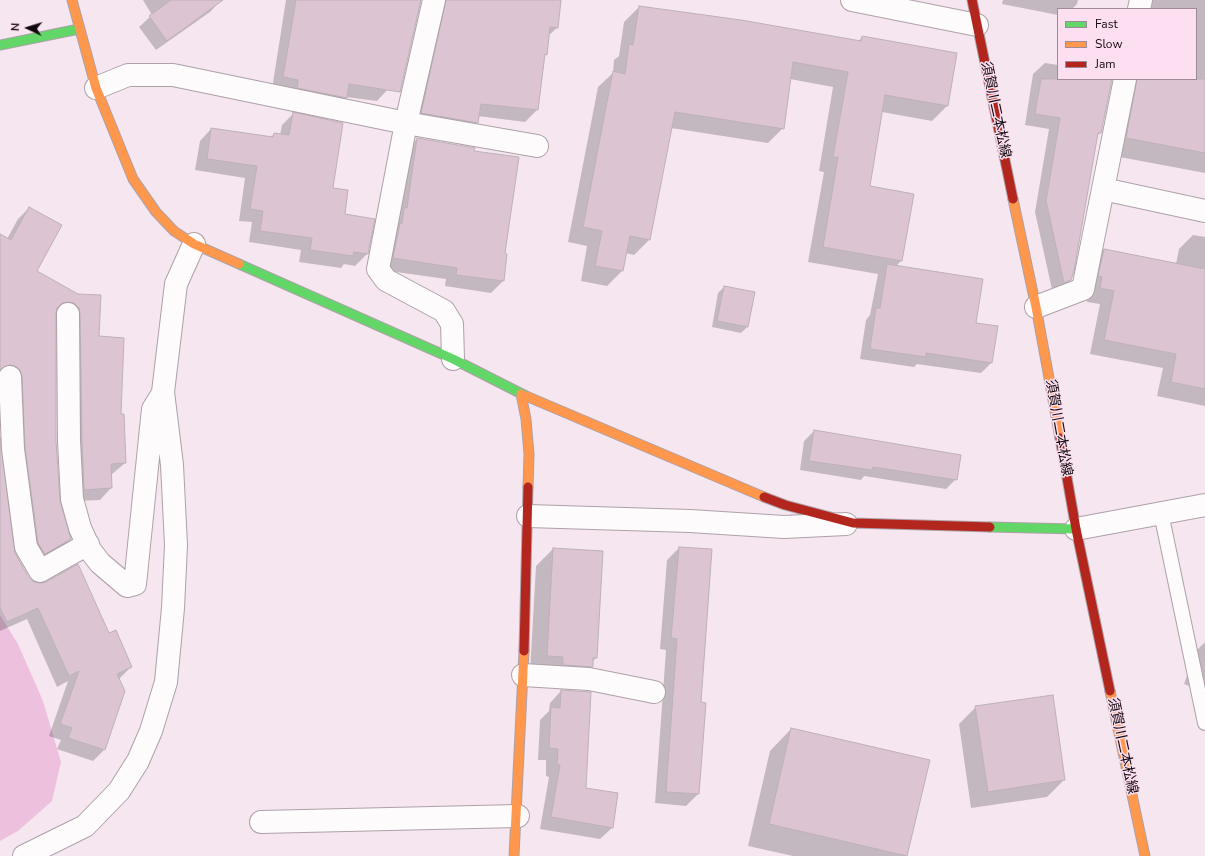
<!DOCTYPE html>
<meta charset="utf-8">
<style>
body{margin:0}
#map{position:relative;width:1205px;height:856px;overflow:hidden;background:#f6e6f0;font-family:"Nunito Sans",sans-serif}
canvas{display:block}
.legend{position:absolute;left:1057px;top:8px;width:140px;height:72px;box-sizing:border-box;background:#fce0f1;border:1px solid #9f8a97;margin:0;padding:5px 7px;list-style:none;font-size:12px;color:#13080f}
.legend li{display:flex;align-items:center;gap:8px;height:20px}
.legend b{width:20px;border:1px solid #9f8a97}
.north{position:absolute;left:8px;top:8px;width:40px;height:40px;-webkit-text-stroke:3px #fce0f1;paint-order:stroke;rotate:274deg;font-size:11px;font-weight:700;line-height:16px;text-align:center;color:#13080f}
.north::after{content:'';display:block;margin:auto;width:14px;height:18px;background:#13080f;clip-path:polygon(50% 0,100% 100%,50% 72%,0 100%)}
</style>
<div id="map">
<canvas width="1205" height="856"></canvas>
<ul class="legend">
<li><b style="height:5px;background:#63d668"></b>Fast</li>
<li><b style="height:5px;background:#ff974d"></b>Slow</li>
<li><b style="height:5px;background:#b3261e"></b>Jam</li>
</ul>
<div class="north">N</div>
</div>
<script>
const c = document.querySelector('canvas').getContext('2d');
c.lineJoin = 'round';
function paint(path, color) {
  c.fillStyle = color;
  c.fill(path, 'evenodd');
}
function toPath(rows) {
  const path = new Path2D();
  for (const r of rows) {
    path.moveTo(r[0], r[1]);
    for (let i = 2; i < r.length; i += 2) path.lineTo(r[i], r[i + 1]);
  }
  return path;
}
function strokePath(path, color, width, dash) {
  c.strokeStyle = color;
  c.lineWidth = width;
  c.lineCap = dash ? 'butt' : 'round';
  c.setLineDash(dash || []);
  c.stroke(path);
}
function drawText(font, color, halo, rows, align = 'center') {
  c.font = font + ' "Nunito Sans","Noto Sans JP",sans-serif';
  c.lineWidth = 3;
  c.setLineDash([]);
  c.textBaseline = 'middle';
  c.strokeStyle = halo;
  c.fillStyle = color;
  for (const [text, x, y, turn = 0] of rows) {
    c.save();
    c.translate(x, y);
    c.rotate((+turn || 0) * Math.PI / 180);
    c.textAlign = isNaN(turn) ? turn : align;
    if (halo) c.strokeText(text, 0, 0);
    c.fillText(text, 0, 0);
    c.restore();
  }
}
paint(toPath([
 [0,615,18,644,43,701,61,762,52,801,18,831,0,841]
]), '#edc1dd');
paint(toPath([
 [143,0,219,0,220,1,210,12,156,50,139,27,152,15],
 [286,0,402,0,388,89,377,101,346,97,334,109,272,89],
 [442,0,560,0,557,28,548,36,546,54,543,57,537,110,525,122,478,116,477,123,466,134,417,126],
 [1003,0,1078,0,1077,4,1072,9,1058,9,1058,15,1002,4],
 [1153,0,1205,0,1205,173,1109,155,1129,79,1196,79,1196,9,1151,9],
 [639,7,858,42,862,37,956,54,947,106,932,121,882,112,869,187,913,195,901,261,896,266,975,324,992,362,981,373,917,364,914,367,860,359,866,320,870,315,878,274,808,262,824,172,819,171,833,87,790,79,783,128,768,143,671,128,649,240,634,255,625,253,622,271,607,286,581,281,587,246,568,242,598,87,613,73,614,60,619,56,624,22],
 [1045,63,1058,65,1058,79,1112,79,1100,133,1096,137,1070,280,1058,291,1053,294,1035,212,1049,129,1025,125,1033,74],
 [293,114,344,215,374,220,367,254,355,266,344,264,341,268,299,262,301,250,249,242,252,222,239,221,245,178,195,170,200,141,211,129,271,137,274,134,280,135,282,125],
 [417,139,473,152,504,254,506,255,503,281,491,293,445,286,446,279,382,270,406,150],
 [29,208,36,271,78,295,120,415,125,463,111,475,111,488,100,500,73,501,69,368,80,358,70,353,64,314,56,312,0,313,0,246,7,239,18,219],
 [1193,235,1205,237,1205,406,1157,396,1163,368,1090,354,1100,304,1087,302,1090,264,1104,250,1176,264,1179,249],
 [724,287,753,293,747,327,741,333,712,327,718,293],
 [24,353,56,441,59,500,70,539,58,551,33,565,11,393,12,365],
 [814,431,956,479,946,489,864,476,861,480,800,470,804,441],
 [0,454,13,549,28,578,109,635,131,667,119,679,104,750,93,761,57,749,61,740,49,736,68,681,57,687,27,619,0,631],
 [679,548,700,703,698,794,686,806,655,803,666,650,660,649,667,560],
 [553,549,596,658,592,662,592,667,575,684,530,672,536,566],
 [1205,642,1205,692,1184,684,1196,651],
 [561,691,585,788,612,828,600,839,540,829,549,777,546,776,546,760,538,760,540,720,549,711,550,703],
 [976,707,1064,780,1047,797,971,808,959,724],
 [791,729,928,761,906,856,793,856,748,846,770,751]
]), '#0003');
const building = toPath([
 [171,0,223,0,167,41,149,16,171,0],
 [296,0,421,0,400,92,349,84,347,98,297,88,298,80,283,77,296,0],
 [446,0,561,0,558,28,550,27,547,55,545,54,538,110,481,104,478,123,421,113,446,0],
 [639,6,741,20,861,41,862,36,957,53,948,106,885,95,870,186,914,194,902,261,823,247,838,157,833,157,848,72,793,62,784,129,675,112,650,240,630,236,623,271,595,266,602,231,583,227,613,71,625,74,629,44,633,45,639,6],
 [1041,79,1112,79,1101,133,1098,133,1074,271,1071,280,1064,283,1046,201,1060,118,1035,114,1041,79],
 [1137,79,1205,79,1205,153,1126,138,1137,79],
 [293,112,343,123,333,188,348,190,345,214,375,219,368,254,354,252,353,256,310,250,312,238,260,231,263,211,250,209,257,166,207,159,211,128,273,137,274,133,289,135,293,112],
 [417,138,475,148,474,151,519,157,505,253,507,254,504,281,456,275,457,268,393,258,400,223,402,224,404,208,407,208,417,138],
 [29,207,62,225,37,271,78,294,101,295,99,336,124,338,121,414,124,414,126,463,111,464,112,488,84,490,82,441,80,314,79,308,74,303,68,302,62,303,57,308,56,314,56,441,60,500,71,539,45,554,38,543,25,448,22,376,20,370,15,366,9,365,0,370,0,234,11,240,29,207],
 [1104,249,1205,269,1205,389,1171,382,1176,354,1104,340,1114,291,1100,288,1102,277,1098,276,1104,249],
 [887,264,983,279,976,323,998,326,992,363,926,353,926,357,870,349,876,308,880,308,887,264],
 [724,286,755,292,748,327,717,321,724,286],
 [814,430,961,455,957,480,873,467,872,470,809,461,814,430],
 [0,437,15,553,29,578,34,582,40,583,46,582,78,564,109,633,116,630,132,667,117,674,125,691,105,750,68,738,72,728,60,724,79,671,69,676,38,608,7,622,0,608,0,437],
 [679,547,712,549,701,702,706,703,699,794,666,792,677,639,671,638,679,547],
 [553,548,603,551,597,658,593,658,593,667,563,665,563,657,547,656,553,548],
 [561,690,591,692,586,788,618,793,613,828,551,817,560,765,557,765,558,749,549,748,551,707,560,708,561,690],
 [1053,695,1065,780,988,792,975,706,1053,695],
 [791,728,930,760,907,856,769,824,791,728]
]);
paint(building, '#dcc4d3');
strokePath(building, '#bdb0b8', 1);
const lane = toPath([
 [1161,513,1205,723]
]);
const street = toPath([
 [434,0,406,123,378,269,386,280,444,311,452,324,453,359],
 [852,0,977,25],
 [1139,9,1141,0],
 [96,88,128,75,173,75,406,123,537,146],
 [1103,189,1205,211],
 [1036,307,1083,289,1125,79],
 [68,314,69,441,72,499,80,528,90,550,100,563,127,586,135,584,153,409,163,393],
 [10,377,13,449,26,547,40,571,88,544],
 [528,516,690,521,784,527,846,524],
 [1076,529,1205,505],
 [523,675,589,679,654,692],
 [261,822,518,816],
 [24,856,85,826,119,791,138,761,151,731,166,682,173,608,176,545,172,465,163,392,176,284,194,244]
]);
const fast = toPath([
 [0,45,79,29],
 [239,264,453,359,526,396],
 [990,527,1076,529]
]);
const slow = toPath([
 [72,0,96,88,133,179,156,212,174,231,194,244,239,264],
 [1013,199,1036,307,1060,438],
 [521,394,526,419,529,454,528,487],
 [526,396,764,497],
 [1110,691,1145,856],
 [514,856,524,651]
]);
const jam = toPath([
 [972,0,1013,199],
 [1060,438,1076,529,1110,691],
 [764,497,785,505,853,523,990,527],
 [524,651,528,487]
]);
strokePath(lane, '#ada1a8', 16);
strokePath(street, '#ada1a8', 24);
strokePath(fast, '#ada1a8', 11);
strokePath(slow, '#ada1a8', 11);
strokePath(jam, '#ada1a8', 11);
strokePath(lane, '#fefbfd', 14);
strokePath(street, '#fefbfd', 22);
strokePath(fast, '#63d668', 9);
strokePath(slow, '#ff974d', 9);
strokePath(jam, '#b3261e', 9);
drawText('14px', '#13080f', '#fce0f1', [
 ["須賀川二本松線",995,110,78],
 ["須賀川二本松線",1058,428,80],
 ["須賀川二本松線",1122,746,78]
]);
</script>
